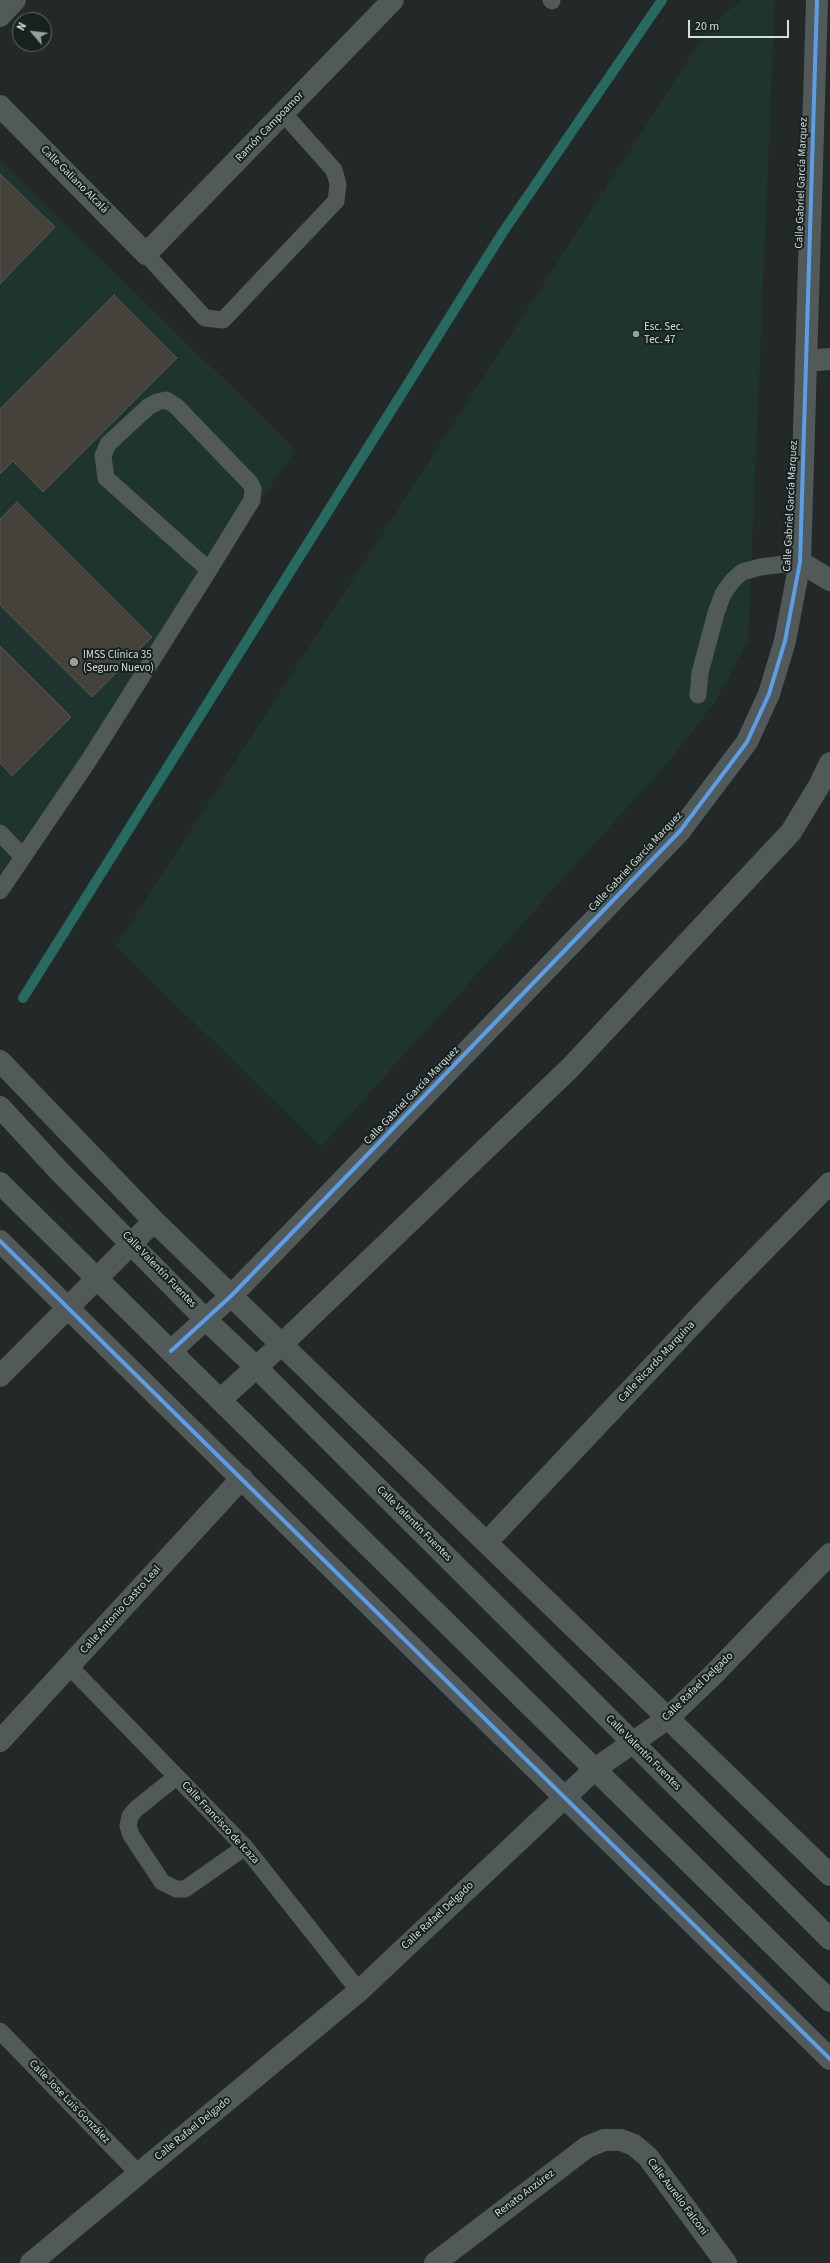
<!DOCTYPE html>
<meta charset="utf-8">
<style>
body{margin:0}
#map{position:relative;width:830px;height:2263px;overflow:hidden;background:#222928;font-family:"Source Sans 3",sans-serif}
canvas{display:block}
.north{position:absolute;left:12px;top:12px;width:40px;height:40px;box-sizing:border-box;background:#162220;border:1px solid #636e6c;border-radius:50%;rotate:298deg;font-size:11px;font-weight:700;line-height:16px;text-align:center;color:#d7dfdd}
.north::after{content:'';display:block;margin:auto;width:14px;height:18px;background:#989f9e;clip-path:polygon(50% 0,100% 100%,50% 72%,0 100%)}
.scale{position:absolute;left:688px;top:20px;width:101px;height:18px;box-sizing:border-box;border:2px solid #d7dfdd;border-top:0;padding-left:5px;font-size:12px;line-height:14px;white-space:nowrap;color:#d7dfdd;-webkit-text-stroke:3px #162220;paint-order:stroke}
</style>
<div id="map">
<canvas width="830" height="2263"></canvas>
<div class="north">N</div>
<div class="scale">20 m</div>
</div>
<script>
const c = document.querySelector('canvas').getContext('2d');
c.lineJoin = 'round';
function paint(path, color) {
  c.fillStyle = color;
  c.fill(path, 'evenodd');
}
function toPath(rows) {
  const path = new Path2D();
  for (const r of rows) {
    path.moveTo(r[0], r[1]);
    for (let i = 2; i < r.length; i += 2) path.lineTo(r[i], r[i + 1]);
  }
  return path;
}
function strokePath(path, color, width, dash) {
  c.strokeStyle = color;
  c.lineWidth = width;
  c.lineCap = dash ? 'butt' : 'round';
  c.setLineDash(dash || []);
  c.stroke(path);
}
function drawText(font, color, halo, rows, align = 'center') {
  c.font = font + ' "Source Sans 3",sans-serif';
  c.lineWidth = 4;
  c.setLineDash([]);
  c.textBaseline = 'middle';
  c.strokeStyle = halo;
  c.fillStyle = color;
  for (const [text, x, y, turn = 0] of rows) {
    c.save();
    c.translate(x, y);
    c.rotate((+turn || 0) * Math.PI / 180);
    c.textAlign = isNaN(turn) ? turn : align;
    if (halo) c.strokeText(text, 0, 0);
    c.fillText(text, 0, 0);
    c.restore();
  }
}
paint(toPath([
 [742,0,775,0,748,641,714,704,670,760,321,1147,116,946,710,26],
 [0,160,296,450,0,874]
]), '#1f332f');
strokePath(toPath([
 [23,998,503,232,662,0]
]), '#276a60', 10);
const building = toPath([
 [0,174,55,227,0,284,0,174],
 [114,295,177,358,43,492,13,461,0,474,0,409,114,295],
 [17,502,152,637,92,697,0,605,0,519,17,502],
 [0,646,71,717,12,776,0,763,0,646]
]);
paint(building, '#45423c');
strokePath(building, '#555653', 1);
strokePath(toPath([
 [551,0,552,1],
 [146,254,205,318,223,320,336,201,338,184,334,170,283,113],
 [698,695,700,673,716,613,723,594,733,580,742,572,760,567,800,562],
 [0,833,23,857],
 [0,891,89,760,209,570,252,500,253,489,250,483,176,406,166,400,157,402,148,407,108,444,103,456,106,478,209,570],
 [69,1666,245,1847,359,1991],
 [176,1777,136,1809,130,1816,128,1826,131,1835,162,1882,176,1889,185,1889,245,1847],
 [0,2031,138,2173]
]), '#515a58', 17);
strokePath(toPath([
 [0,16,15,0],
 [0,106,146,254,393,0],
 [806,361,830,359],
 [800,562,830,580],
 [0,1061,154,1221,830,1875],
 [0,1241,830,2059],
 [0,1376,154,1221],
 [487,1542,722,1293,830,1183],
 [0,1741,242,1478],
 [31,2263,359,1991,595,1769,668,1718,712,1676,830,1554],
 [435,2263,587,2147,604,2140,621,2140,634,2145,648,2157,726,2263]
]), '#515a58', 22);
strokePath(toPath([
 [171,1351,232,1295,680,831,747,742,769,694,785,641,800,562,817,0],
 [220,1400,282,1344,570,1068,791,832,819,786,830,763]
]), '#515a58', 22);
strokePath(toPath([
 [0,1107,60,1172,205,1319,256,1367,830,1939],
 [0,1183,830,2001]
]), '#515c5a', 22);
strokePath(toPath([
 [0,1241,830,2059],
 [171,1351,232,1295,680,831,747,742,769,694,785,641,800,562,817,0]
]), '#5a9eea', 4);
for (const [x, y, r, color] of [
 [636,334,4,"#989f9e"],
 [74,662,5,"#989f9e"]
]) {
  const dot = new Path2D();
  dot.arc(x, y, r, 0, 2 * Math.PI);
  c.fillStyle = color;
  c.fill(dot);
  strokePath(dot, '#162220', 1.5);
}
drawText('11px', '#d7dfdd', '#162220', [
 ["Ramón Campoamor",270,127,-46],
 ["Calle Galiano Alcalá",74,180,45],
 ["Calle Gabriel García Marquez",802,183,-88],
 ["Calle Gabriel García Marquez",791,506,-87],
 ["Calle Gabriel García Marquez",636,862,-47],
 ["Calle Gabriel García Marquez",412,1096,-46],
 ["Calle Valentín Fuentes",159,1270,46],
 ["Calle Ricardo Marquina",657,1362,-47],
 ["Calle Valentín Fuentes",414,1524,45],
 ["Calle Antonio Castro Leal",121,1610,-48],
 ["Calle Rafael Delgado",698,1687,-44],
 ["Calle Valentín Fuentes",643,1753,45],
 ["Calle Francisco de Icaza",220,1823,47],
 ["Calle Rafael Delgado",438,1916,-43],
 ["Calle Jose Luis González",69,2102,46],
 ["Calle Rafael Delgado",193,2129,-39],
 ["Renato Anzúrez",525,2194,-37],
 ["Calle Aurelio Falconi",677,2197,53]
]);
drawText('11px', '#d7dfdd', '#162220', [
 ["Esc. Sec.",644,328],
 ["Tec. 47",644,341],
 ["IMSS Clínica 35",83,656],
 ["(Seguro Nuevo)",83,669]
], 'left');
</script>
